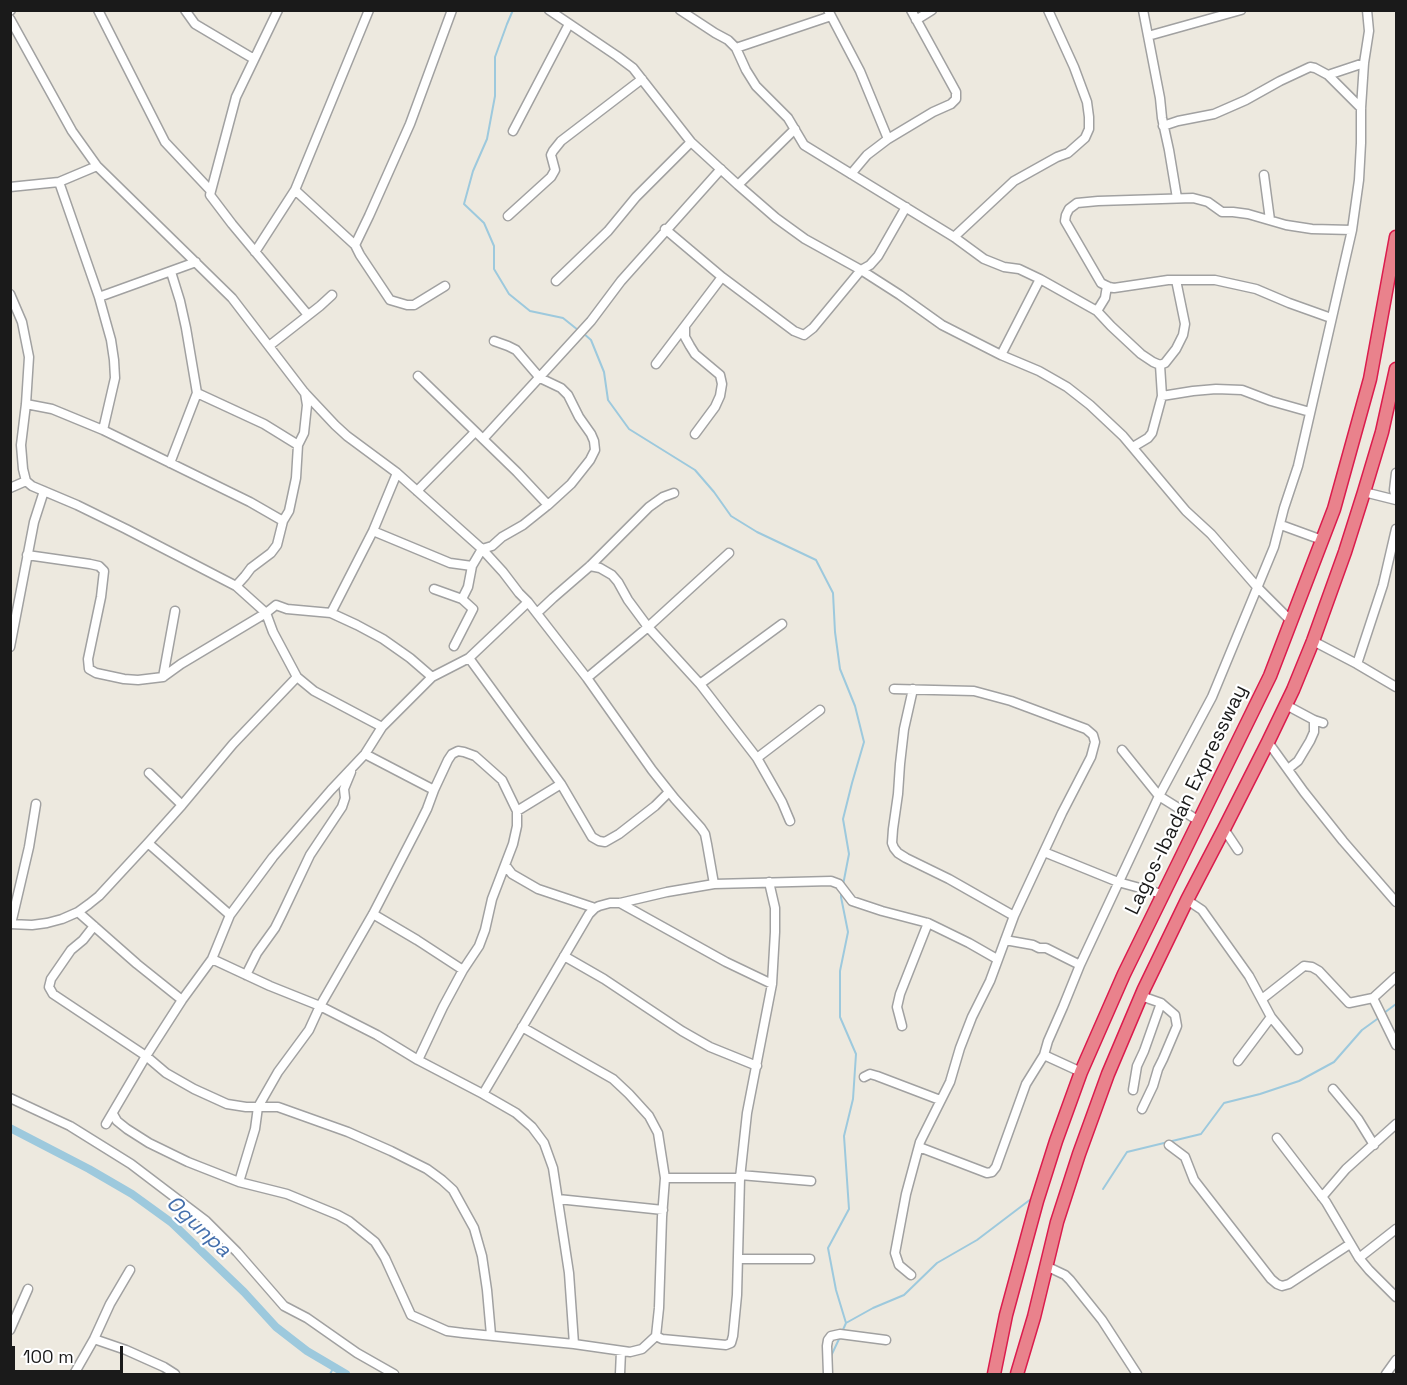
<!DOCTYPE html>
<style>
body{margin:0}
#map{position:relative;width:1407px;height:1385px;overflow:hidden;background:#ede9df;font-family:"Space Grotesk",sans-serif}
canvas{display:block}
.frame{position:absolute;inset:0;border:12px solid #1a1a1a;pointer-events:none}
.scale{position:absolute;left:12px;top:1346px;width:111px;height:27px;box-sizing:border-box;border:3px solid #1a1a1a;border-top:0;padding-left:8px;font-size:18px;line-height:21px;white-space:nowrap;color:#1a1a1a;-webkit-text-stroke:4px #fff;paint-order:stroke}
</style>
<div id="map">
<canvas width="1407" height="1385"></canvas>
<div class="frame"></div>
<div class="scale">100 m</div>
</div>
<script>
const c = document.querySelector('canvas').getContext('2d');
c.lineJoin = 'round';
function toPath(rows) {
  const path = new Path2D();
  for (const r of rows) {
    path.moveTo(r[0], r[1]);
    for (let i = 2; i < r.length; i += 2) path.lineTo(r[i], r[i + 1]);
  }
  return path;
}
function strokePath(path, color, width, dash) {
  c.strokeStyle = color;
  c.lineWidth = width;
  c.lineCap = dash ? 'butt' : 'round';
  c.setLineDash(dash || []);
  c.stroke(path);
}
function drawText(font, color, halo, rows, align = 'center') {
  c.font = font + ' "Space Grotesk",sans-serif';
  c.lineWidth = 4.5;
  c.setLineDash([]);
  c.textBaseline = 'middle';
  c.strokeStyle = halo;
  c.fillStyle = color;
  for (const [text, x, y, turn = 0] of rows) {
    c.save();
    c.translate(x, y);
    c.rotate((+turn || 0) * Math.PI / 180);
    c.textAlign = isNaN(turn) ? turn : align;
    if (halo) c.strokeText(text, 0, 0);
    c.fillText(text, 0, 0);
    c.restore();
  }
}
strokePath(toPath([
 [513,10,507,24,495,57,495,96,487,139,473,171,464,204,484,223,494,246,494,269,509,294,530,311,563,318,578,330],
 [583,333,591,340,604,372,608,400,629,429,695,470,714,492,731,516,757,532,816,560,833,593,835,632,840,669,855,706,864,742,852,783,843,819,849,854,843,885],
 [841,893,841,897,848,932,840,971,840,1017,856,1054,853,1099,844,1136,849,1209,828,1248,836,1290,846,1323,842,1332],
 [1384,1013,1396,1004],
 [1103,1189,1127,1152,1201,1134,1224,1103,1260,1094,1299,1081,1334,1062,1362,1030,1380,1017],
 [846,1323,873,1308,904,1295,937,1263,977,1240,1031,1199],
 [831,1356,840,1337],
 [330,1374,334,1367]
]), '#9dc9dd', 2);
strokePath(toPath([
 [10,1128,89,1169,132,1194,172,1223,244,1292,276,1327,307,1351,346,1374]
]), '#9dc9dd', 8);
const minor = toPath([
 [98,10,165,142,211,191,210,195,232,224,308,315],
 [185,10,195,24,254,59],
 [549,10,617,56,633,68,691,142,738,185,776,218,805,239,861,270,900,295,942,325,1001,355,1039,371,1067,387,1090,405,1123,436,1186,511,1211,534,1258,588,1292,622],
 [680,10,715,33,728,40,736,48,746,70,756,86,788,118,804,145,954,237,984,259,1004,267,1019,269,1040,279,1097,311,1111,326,1141,354,1153,362,1160,365],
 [828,10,860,71,888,139],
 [1143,10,1160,98,1162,118,1169,150,1177,198],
 [10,11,11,10],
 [10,19,72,131,97,166,232,298,304,392,335,425,347,436,397,473,482,549,503,572,519,593,528,602,469,658,432,677,382,727,314,691,297,677,233,744,182,805,148,843,99,896,89,904,78,912,62,919,47,923,32,925,10,924],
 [916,20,932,10],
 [1148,36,1241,10],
 [736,48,831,16],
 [1328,75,1364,63],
 [1163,126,1178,121,1214,114,1246,100,1280,81,1310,67,1315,68,1328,75,1361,108],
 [513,131,569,24],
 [851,174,867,155,888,139,933,112,951,104,956,99,956,92,911,10],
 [1264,175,1270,220],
 [59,182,99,297,111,340,114,360,115,378,103,430],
 [738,185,795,129],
 [10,187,59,182,97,166],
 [295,190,355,245,360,255,390,300,407,305,414,305,445,286],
 [211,191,236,97,278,10],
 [508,216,551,177,555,170,551,155,553,151,561,141,642,79],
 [665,229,722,277,794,331,804,335,813,328,861,270,870,265,878,256,906,207],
 [954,237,1014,181,1057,157,1068,153,1085,138,1089,129,1089,117,1087,102,1074,67,1048,10],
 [355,245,369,216,410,124,452,10],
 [255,252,295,190,369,10],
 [556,281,608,231,636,197,691,142],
 [10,294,22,322,29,357,26,404,21,445,23,469,26,481,32,486,77,505,126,529,236,586,266,613,273,632,297,677],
 [99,297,196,262],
 [1097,311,1105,298,1107,286],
 [1331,318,1289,303,1256,289,1215,280,1168,280,1114,288,1109,287,1101,283,1065,221,1066,215,1069,209,1077,203,1098,201,1193,198,1208,202,1222,212,1233,212,1248,214,1286,225,1312,229,1352,230],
 [685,327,685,337,690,346,695,354,720,375,722,384,720,396,715,407,695,434],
 [269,346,320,306,332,295],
 [1001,355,1040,279],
 [656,364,722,277],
 [418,376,517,472,548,505],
 [197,393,264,424,298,445],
 [1162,396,1193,391,1216,389,1242,390,1271,401,1310,412],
 [26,404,52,409,103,430,250,502,283,521],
 [483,439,591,321,621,281,721,169],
 [1133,447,1148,438,1152,433,1162,396,1160,365,1165,363,1176,349,1183,335,1185,324,1176,280],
 [170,463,197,393,186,328,180,301,171,272],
 [1396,473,1394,490,1396,499],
 [10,488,26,481],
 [417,491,475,432],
 [1364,492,1396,500],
 [1281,525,1322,540],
 [373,531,450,563,472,566],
 [27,555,90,564,99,566,104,571,101,597,88,659,89,669,96,673,124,679,138,680,163,677,181,664,266,613,276,605,287,609,331,613,357,625,383,639,410,658,432,677],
 [590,566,600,568,612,575,618,582,628,600,648,627,700,684,757,758,782,802,790,821],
 [236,586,245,576,251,568,271,553,277,545,283,521,289,511,296,478,298,445,304,433,307,405,305,393],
 [434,589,462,599],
 [528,602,587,678,652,770,675,799,701,828,705,834,707,844,714,884],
 [331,613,373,531,397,473],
 [537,613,553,598,590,566,649,507,663,497,674,493],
 [1313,641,1357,664,1396,687],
 [454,646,473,609,462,599,468,587,472,566,482,549,492,546,502,537,523,525,548,505,571,484,590,460,595,450,594,441,591,434,579,417,568,395,561,388,540,378,516,350,508,346,494,341],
 [10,647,34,522,44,491],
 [469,658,561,784,592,837,599,841,605,842,619,834,655,806,669,792],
 [1357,664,1383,585,1396,529],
 [163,677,175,611],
 [587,678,648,627,729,553],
 [700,684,782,624],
 [894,689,974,691,1011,701,1086,729,1093,735,1095,742,1091,757,1062,813,1014,916,990,981,972,1017,960,1048,950,1082,920,1142,906,1194,895,1253,899,1265,911,1275],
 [913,689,904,729,900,764,898,794,893,829,892,843,894,848,898,853,906,858,949,879,1014,916],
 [1286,705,1314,720,1323,723],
 [1268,742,1304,792,1343,841,1396,902],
 [1122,750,1159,796,1199,821],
 [365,754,434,790],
 [757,758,820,710],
 [1288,769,1298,761,1310,741,1314,732,1314,720],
 [149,773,182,805],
 [517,811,561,784],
 [1224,829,1238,850],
 [148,843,230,915],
 [1044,852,1118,882,1162,894],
 [506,866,512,874,538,889,595,908],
 [1187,900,1202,910,1249,976,1271,1017,1298,1050],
 [620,903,726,962,772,984],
 [78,912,137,964,182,1000],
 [373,914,417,940,463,970],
 [11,924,29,847,36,804],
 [94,926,83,940,71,950,51,979,49,987,53,994,146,1056,166,1073,194,1089,227,1104,246,1107,278,1107,348,1132,391,1151,427,1169,442,1180,453,1190,474,1228,482,1256,487,1290,491,1335],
 [1005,940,1033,945,1039,948,1046,948,1080,965],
 [564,956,604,979,682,1031,710,1047,757,1066],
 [212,959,270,986,320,1006,377,1035,418,1060,483,1094,516,1113,532,1127,544,1143,553,1168,569,1273,574,1344],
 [246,975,257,953,275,928,282,914,310,855,342,807,345,798,344,789,351,772],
 [1141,996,1161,1003,1175,1015,1177,1026,1163,1059,1158,1069,1153,1086,1142,1109],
 [1373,998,1396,1045],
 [1262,999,1304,966,1312,967,1319,971,1349,1003,1373,998,1396,977],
 [902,1026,897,1007,900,994,928,923],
 [1044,1055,1081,1072],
 [1238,1061,1271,1017],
 [864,1077,870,1074,877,1076,940,1100],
 [1333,1089,1358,1119,1374,1145],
 [1133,1090,1137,1066,1144,1051,1161,1003],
 [483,1094,589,914,595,908,599,906,610,903,620,903,667,892,714,884,831,881,839,884,852,901,882,911,928,923,969,943,997,959],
 [10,1098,70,1126,131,1164,206,1221,237,1252,284,1306,307,1318,357,1353,394,1374],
 [113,1114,117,1121,127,1129,149,1143,188,1162,239,1182,287,1194,338,1215,349,1221,375,1242,385,1258,411,1315,447,1331,463,1333,574,1344,630,1352,642,1349,656,1336,659,1308,662,1217,665,1178,658,1133,649,1116,629,1094,613,1079,522,1027],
 [106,1124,146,1056,182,1000,212,959,230,915,273,857,331,790,365,754,382,727],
 [1277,1138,1326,1202,1359,1258,1369,1270,1396,1297],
 [1169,1145,1185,1157,1194,1180,1271,1279,1277,1284,1282,1286,1289,1284,1350,1244],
 [919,1147,987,1173,992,1172,996,1167,1026,1084,1044,1055,1048,1041,1063,1007,1080,965,1159,796,1212,697,1274,547,1284,508,1298,466,1352,230,1359,180,1361,143,1361,108,1364,63,1369,31,1367,10],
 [740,1175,811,1181],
 [665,1178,740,1178],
 [239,1182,255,1129,258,1107,278,1072,309,1030,320,1006,373,914,418,827,427,809,434,790,448,760,452,754,458,751,464,752,475,756,502,780,517,811,517,826,513,844,492,899,485,930,479,946,463,970,443,1007,418,1060],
 [1322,1197,1346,1169,1396,1124],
 [558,1199,663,1210],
 [1359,1258,1396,1229],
 [738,1259,810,1259],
 [1046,1266,1065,1275,1070,1280,1102,1320,1137,1374],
 [10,1330,28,1289],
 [656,1336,662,1339,726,1345,731,1343,733,1336,737,1295,740,1178,747,1113,772,984,775,932,775,908,769,882],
 [94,1339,126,1350,164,1367,175,1374],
 [74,1374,94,1339,110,1304,130,1270],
 [620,1374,621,1351],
 [828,1374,827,1346,828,1340,831,1336,840,1334,886,1340],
 [1386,1374,1396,1360]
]);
const highway = toPath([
 [994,1374,1006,1315,1037,1201,1056,1141,1081,1072,1124,974,1270,676,1334,509,1370,379,1396,237],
 [1017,1374,1034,1317,1057,1222,1079,1154,1108,1074,1144,989,1187,900,1224,829,1268,742,1293,690,1313,641,1345,552,1364,492,1382,432,1396,369]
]);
strokePath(minor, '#a1a1a1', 11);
strokePath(highway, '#db1c4d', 15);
strokePath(minor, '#fff', 8);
strokePath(highway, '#e9828c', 12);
drawText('20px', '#1a1a1a', '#fff', [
 ["Lagos-Ibadan Expressway",1187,800,-64]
]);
drawText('italic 21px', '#446fac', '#fff', [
 ["Ogunpa",198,1227,43]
]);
</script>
